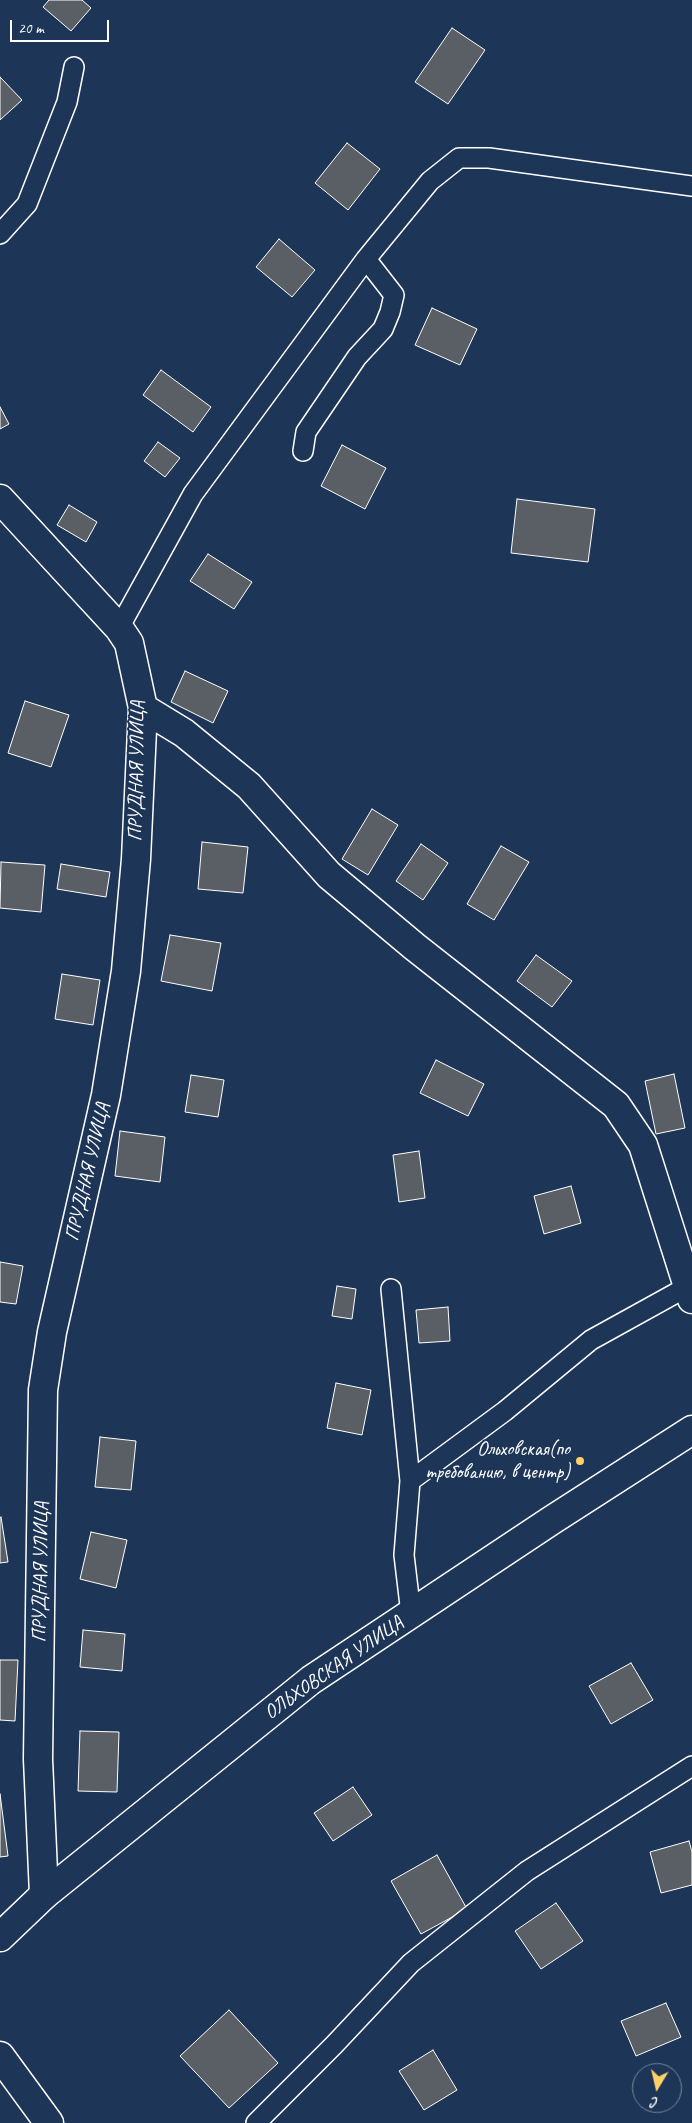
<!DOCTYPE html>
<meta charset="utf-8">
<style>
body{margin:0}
#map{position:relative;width:692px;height:2123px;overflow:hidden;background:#1d3557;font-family:Caveat,sans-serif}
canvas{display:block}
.north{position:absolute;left:632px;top:2063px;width:50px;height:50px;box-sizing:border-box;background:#1d3557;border:1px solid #77869a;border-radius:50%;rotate:189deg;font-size:14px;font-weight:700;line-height:20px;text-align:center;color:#fff}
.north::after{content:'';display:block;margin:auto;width:18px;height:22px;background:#ffd166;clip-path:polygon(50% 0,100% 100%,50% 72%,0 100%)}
.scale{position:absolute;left:10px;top:20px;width:99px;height:22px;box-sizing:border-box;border:2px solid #fff;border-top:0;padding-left:6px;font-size:15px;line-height:18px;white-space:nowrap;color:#fff;-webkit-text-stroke:4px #1d3557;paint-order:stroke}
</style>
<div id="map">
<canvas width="692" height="2123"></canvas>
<div class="north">С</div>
<div class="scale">20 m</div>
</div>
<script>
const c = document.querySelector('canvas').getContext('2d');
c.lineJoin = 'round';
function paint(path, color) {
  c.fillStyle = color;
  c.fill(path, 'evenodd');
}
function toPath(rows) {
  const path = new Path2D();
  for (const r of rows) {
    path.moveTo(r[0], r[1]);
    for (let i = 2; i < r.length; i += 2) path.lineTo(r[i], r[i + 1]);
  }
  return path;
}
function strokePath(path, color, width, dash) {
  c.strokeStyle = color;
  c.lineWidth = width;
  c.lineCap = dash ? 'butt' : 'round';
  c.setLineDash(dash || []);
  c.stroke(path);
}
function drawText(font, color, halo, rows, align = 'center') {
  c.font = font + ' Caveat,sans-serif';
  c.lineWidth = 4;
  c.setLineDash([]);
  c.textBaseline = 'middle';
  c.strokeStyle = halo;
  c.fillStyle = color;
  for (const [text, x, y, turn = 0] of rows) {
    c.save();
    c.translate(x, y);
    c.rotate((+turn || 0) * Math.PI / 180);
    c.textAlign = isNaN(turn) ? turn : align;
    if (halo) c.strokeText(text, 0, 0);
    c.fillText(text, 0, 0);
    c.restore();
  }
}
const building = toPath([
 [49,0,82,0,91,8,71,31,43,7,49,0],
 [452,28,485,50,448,104,415,82,452,28],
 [0,77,22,100,0,120,0,77],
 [347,143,380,169,348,210,315,183,347,143],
 [279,239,315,270,292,297,256,267,279,239],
 [432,308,477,329,460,365,415,345,432,308],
 [161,370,211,407,193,432,143,395,161,370],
 [0,407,9,424,0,429,0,407],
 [158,442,180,458,165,477,144,461,158,442],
 [342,445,386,468,365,509,321,486,342,445],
 [517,499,595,509,588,562,511,553,517,499],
 [69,505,97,522,86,542,57,525,69,505],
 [208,554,252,582,234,609,190,581,208,554],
 [185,671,228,691,213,723,171,702,185,671],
 [25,701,69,715,51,767,8,753,25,701],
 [372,809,398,825,368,875,342,859,372,809],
 [202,842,248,847,243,893,198,889,202,842],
 [421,844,448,863,423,900,396,881,421,844],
 [501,846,529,862,494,920,467,904,501,846],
 [1,862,45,865,41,912,0,908,1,862],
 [61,864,110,872,106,897,57,889,61,864],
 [170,935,221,943,212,991,161,981,170,935],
 [536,955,572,981,552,1007,517,981,536,955],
 [62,974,100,980,93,1025,55,1019,62,974],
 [436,1060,484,1084,468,1116,420,1093,436,1060],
 [674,1074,685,1128,656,1134,645,1081,674,1074],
 [191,1075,224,1080,218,1117,185,1112,191,1075],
 [120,1131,165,1137,160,1182,115,1176,120,1131],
 [419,1151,425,1198,399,1202,393,1155,419,1151],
 [571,1186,581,1223,544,1234,534,1196,571,1186],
 [0,1262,23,1266,16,1304,0,1302,0,1262],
 [337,1286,356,1289,352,1319,332,1316,337,1286],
 [448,1307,450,1341,419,1343,416,1310,448,1307],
 [336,1383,371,1390,362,1435,327,1428,336,1383],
 [100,1437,136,1441,131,1490,95,1487,100,1437],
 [1,1517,8,1562,0,1563,0,1518,1,1517],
 [91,1532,127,1540,116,1588,80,1579,91,1532],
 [83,1630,125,1634,122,1671,80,1667,83,1630],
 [0,1660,18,1660,15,1721,0,1720,0,1660],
 [631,1663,653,1700,611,1724,589,1686,631,1663],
 [80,1731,119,1732,117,1792,78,1791,80,1731],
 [353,1787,372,1815,333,1841,314,1813,353,1787],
 [0,1794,8,1856,0,1857,0,1794],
 [689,1841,692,1852,692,1885,661,1893,650,1852,689,1841],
 [437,1855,467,1909,421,1934,391,1881,437,1855],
 [556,1903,583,1941,541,1969,515,1931,556,1903],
 [666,2003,681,2037,636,2056,621,2021,666,2003],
 [229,2010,278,2063,229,2108,180,2056,229,2010],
 [433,2050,457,2090,424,2110,399,2071,433,2050]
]);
paint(building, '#595f65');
strokePath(building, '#fff', 1);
const service = toPath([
 [0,234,27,204,67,102,74,67],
 [303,451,306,432,357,357,383,329,390,312,394,295,366,259],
 [119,628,193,494,366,259,430,181,459,158,489,158,692,186],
 [391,1289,410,1481],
 [411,1614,404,1555,410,1481,505,1411,591,1340,687,1287,690,1284],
 [256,2123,334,2045,411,1963,527,1871,692,1766]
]);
const minor = toPath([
 [0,499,119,628,129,643,143,708,136,859,126,971,106,1095,52,1332,43,1390,38,1759,44,1895],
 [143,708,184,733,249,786,329,875,415,947,616,1105,643,1145,692,1299]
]);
const tertiary = toPath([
 [0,1937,44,1895,311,1680,552,1520,692,1430],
 [0,2056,49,2123]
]);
strokePath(service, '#fff', 22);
strokePath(minor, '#fff', 31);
strokePath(tertiary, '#fff', 31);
strokePath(service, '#1d3557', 19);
strokePath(minor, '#1d3557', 28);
strokePath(tertiary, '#1d3557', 28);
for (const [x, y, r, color] of [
 [580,1461,5,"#ffd166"]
]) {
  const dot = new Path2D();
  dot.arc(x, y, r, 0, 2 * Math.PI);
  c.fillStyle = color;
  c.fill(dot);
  strokePath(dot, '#1d3557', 2);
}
drawText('20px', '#fff', '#1d3557', [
 ["ПРУДНАЯ УЛИЦА",137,771,-89],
 ["ПРУДНАЯ УЛИЦА",88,1172,-77],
 ["ПРУДНАЯ УЛИЦА",41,1572,-89],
 ["ОЛЬХОВСКАЯ УЛИЦА",334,1668,-35]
]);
drawText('20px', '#fff', '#1d3557', [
 ["Ольховская(по",570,1450],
 ["требованию, в центр)",570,1473]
], 'right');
</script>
